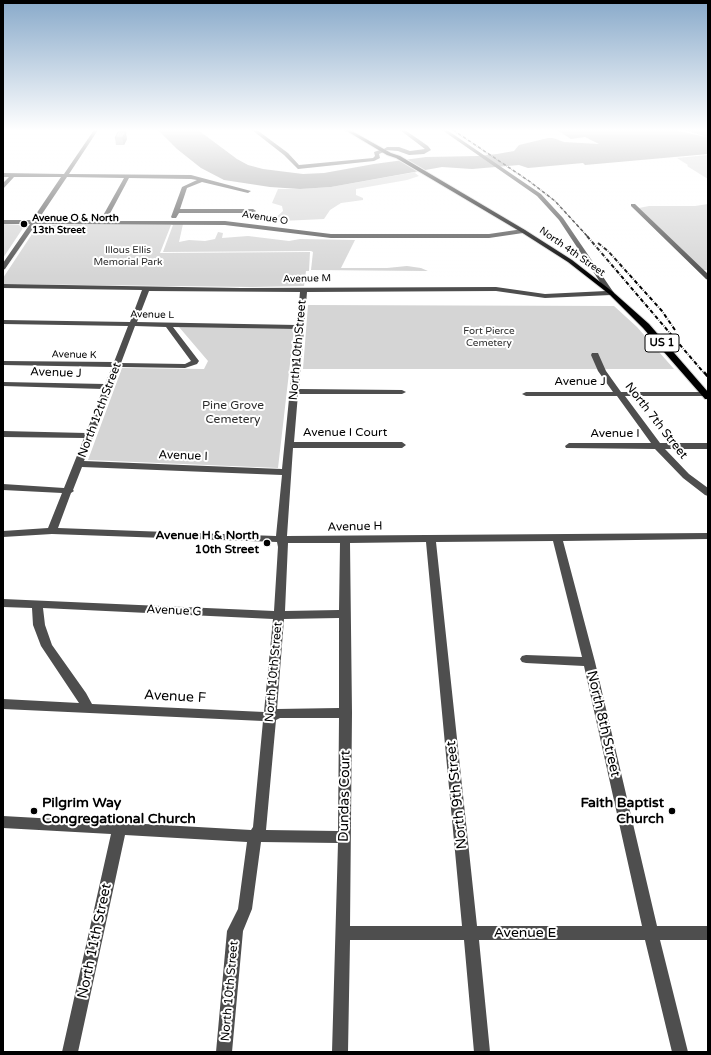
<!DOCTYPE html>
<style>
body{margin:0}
#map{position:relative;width:711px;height:1055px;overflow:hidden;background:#fff;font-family:"Varela Round",sans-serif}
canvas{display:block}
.frame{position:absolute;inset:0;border:4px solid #000;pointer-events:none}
</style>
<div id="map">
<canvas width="711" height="1055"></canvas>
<div class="frame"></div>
</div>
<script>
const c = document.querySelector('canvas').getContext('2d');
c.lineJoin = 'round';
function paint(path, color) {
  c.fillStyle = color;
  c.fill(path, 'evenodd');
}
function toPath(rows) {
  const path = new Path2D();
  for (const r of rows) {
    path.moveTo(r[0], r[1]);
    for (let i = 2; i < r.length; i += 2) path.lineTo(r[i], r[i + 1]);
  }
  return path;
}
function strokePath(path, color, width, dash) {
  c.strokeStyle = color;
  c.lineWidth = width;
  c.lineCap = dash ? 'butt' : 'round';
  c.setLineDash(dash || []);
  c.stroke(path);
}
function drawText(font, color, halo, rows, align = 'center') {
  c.font = font + ' "Varela Round",sans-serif';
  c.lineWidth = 4;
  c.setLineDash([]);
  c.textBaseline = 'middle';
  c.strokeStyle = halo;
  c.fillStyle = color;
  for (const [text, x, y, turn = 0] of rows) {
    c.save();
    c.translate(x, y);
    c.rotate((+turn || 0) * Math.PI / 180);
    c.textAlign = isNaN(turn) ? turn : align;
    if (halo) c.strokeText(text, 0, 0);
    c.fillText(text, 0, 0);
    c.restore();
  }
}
paint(toPath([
 [708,155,708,179,687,166,688,165,677,158],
 [416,172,415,173,419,176,407,180,356,189,356,195,363,198,363,200,341,203,330,210,324,219,281,221,273,220,283,211,282,206,272,203,278,189,300,189,331,187],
 [708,204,708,270,702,270,639,208,649,206,695,206],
 [3,224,25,225,3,258],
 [35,224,183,224,179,242,189,240,205,241,215,239,218,232,223,233,222,238,248,236,289,241,300,239,355,240,341,268,387,268,407,266,421,268,428,271,311,270,313,252,311,251,163,252,173,225,172,224,38,224,35,225,3,274],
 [38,225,171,225,160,253,310,252,309,271,306,271,304,286,252,287,3,284,3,278],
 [308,305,614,306,637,327,674,369,303,369],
 [179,327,294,329,278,468,88,460,122,368,204,369,208,361]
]), '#d5d5d5');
paint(toPath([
 [158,130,198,130,237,159,248,165,263,169,303,174,324,173,374,164,426,157,479,156,497,154,514,151,519,145,548,138,553,138,564,142,599,144,585,137,571,139,557,130,673,130,707,137,685,130,708,130,708,154,585,165,583,163,528,168,519,165,472,169,442,167,331,187,300,189,270,187,224,180,201,168,177,149]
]), '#9c9c9c');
const major = toPath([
 [345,130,350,130,391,153,400,156,525,230,572,260,613,292,649,324,708,392,708,399,705,399,643,328,609,294,568,262,521,232,396,158,387,155,345,130]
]);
strokePath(major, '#dbdbdb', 2);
paint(toPath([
 [94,130,98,130,69,174,191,175,251,191,248,193,202,182,187,188,180,209,253,209,256,211,253,213,179,213,176,218,172,218,171,217,182,187,197,180,191,179,129,178,106,221,225,221,331,234,489,234,523,229,526,231,523,233,489,238,331,238,225,225,36,224,5,269,3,270,3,263,30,224,3,224,3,220,32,220,61,177,14,177,3,189,3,183,9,177,3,177,3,173,64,174,94,130],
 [67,177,124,178,100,221,38,220,67,177],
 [252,130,257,130,288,153,299,165,373,158,375,156,374,152,383,149,386,151,379,154,380,158,374,161,298,169,284,155,252,130],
 [400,130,405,130,428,146,431,150,424,154,409,155,398,151,385,150,384,149,387,147,399,147,410,151,425,149,400,130],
 [442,130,447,130,541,194,563,218,614,293,611,295,545,298,496,291,307,292,299,389,402,390,406,392,402,394,298,394,294,442,402,442,406,445,402,448,293,448,287,536,708,533,708,539,563,541,595,662,657,926,708,926,708,940,660,940,688,1052,672,1052,645,940,479,940,490,1052,474,1052,464,940,350,940,348,1052,332,1052,338,843,261,842,252,909,243,931,232,1052,216,1052,227,931,238,909,247,842,125,835,78,1052,62,1052,111,834,3,828,3,816,251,830,253,827,263,721,3,709,3,699,79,703,41,646,33,625,32,608,3,607,3,599,274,611,278,547,277,542,52,534,3,537,3,531,48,528,62,493,3,490,3,484,64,488,84,438,3,437,3,431,86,433,103,389,3,386,3,382,105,384,112,367,3,365,3,361,114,362,128,326,3,324,3,320,130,322,142,290,3,288,3,284,241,288,496,287,545,294,606,291,559,220,537,196,442,130],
 [149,291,300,292,297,325,137,322,149,291],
 [135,326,166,327,191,361,185,364,121,363,135,326],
 [173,327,296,329,282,469,84,461,120,367,185,368,197,364,199,361,173,327],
 [82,467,282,475,276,536,58,528,71,493,74,491,73,490,82,467],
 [553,541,582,657,526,655,522,656,520,659,522,662,526,663,584,666,642,926,477,926,436,542,553,541],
 [426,542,462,926,350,926,352,713,350,543,426,542],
 [288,543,340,543,339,610,285,611,288,543],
 [43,608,273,619,264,712,92,704,86,693,52,645,45,625,43,608],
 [339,618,339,708,277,709,284,619,339,618],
 [280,718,339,718,338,831,266,830,276,720,280,718],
 [631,204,635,204,708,274,708,280,706,279,631,206,631,204],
 [592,353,598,353,606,371,621,392,708,392,708,396,625,396,660,443,708,443,708,449,665,449,689,474,708,488,708,496,705,495,683,478,655,449,566,448,565,446,569,443,651,443,617,396,526,396,522,394,526,392,613,392,598,371,591,355,592,353]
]), '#4e4e4e');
paint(major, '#000');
strokePath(toPath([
 [453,130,529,181,555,201,588,237]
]), '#000', 1.5, [3.5, 1, 0.5, 1]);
strokePath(toPath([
 [587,236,704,373],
 [598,243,608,251,662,311,675,330]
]), '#000', 2, [4, 1.5, 0.5, 1.5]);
strokePath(toPath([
 [704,372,708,377]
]), '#000', 2.5, [5.5, 2, 1, 2]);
paint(toPath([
 [118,132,127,139,124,145,116,145,115,138]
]), '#a3a3a3');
paint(toPath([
 [126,132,127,139,124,145,122,138]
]), '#858585');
const building = toPath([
 [118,132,126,132,122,138,115,138,118,132]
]);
paint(building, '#bebebe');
strokePath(building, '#858585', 1);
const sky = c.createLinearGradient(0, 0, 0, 277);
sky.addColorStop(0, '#89aaca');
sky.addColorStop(0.47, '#fff');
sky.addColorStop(1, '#ffffff00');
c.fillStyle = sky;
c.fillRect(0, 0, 711, 277);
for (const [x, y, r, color] of [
 [24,224,4,"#000"],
 [267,543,4,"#000"],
 [34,811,4,"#000"],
 [672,811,4,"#000"]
]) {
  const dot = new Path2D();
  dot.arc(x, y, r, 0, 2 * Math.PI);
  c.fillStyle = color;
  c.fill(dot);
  strokePath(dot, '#fff', 1.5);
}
drawText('bold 10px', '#000', '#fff', [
 ["Avenue O & North",32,218],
 ["13th Street",32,230]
], 'left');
drawText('10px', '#000', '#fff', [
 ["Avenue O",265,218,9],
 ["North 4th Street",572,252,35],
 ["Avenue M",307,279,-1],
 ["Avenue L",152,315,1],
 ["Avenue K",74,355,1]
]);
drawText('10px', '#2c2c2c', '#fff', [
 ["Illous Ellis",128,250],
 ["Memorial Park",128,262],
 ["Fort Pierce",489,331],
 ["Cemetery",489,343]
]);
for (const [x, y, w] of [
 [662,343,34]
]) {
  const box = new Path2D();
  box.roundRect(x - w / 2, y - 9, w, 18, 3);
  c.fillStyle = '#fff';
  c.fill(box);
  strokePath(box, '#000', 1);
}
drawText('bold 11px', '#000', null, [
 ["US 1",662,343]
]);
drawText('12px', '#000', '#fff', [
 ["North 10th Street",298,350,-85],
 ["Avenue J",56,373,2],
 ["Avenue J",580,382],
 ["North 12th Street",100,410,-69],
 ["North 7th Street",656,421,52],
 ["Avenue I Court",345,433],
 ["Avenue I",615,434],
 ["Avenue I",183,456,2],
 ["Avenue H",355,527,-1],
 ["Avenue G",174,611,3],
 ["North 10th Street",274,672,-85],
 ["North 10th Street",230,991,-85]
]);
drawText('12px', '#2c2c2c', '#fff', [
 ["Pine Grove",233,406],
 ["Cemetery",233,420]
]);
drawText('bold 12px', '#000', '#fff', [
 ["Avenue H & North",259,536],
 ["10th Street",259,550]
], 'right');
drawText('14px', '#000', '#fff', [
 ["Avenue F",175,697,3],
 ["North 8th Street",603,724,77],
 ["North 9th Street",457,795,-96],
 ["Dundas Court",345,796,-89],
 ["Avenue E",525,933],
 ["North 11th Street",95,941,-78]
]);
drawText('bold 14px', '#000', '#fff', [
 ["Pilgrim Way",42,803],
 ["Congregational Church",42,819],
 ["Faith Baptist",664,803,"right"],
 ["Church",664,819,"right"]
], 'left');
</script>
